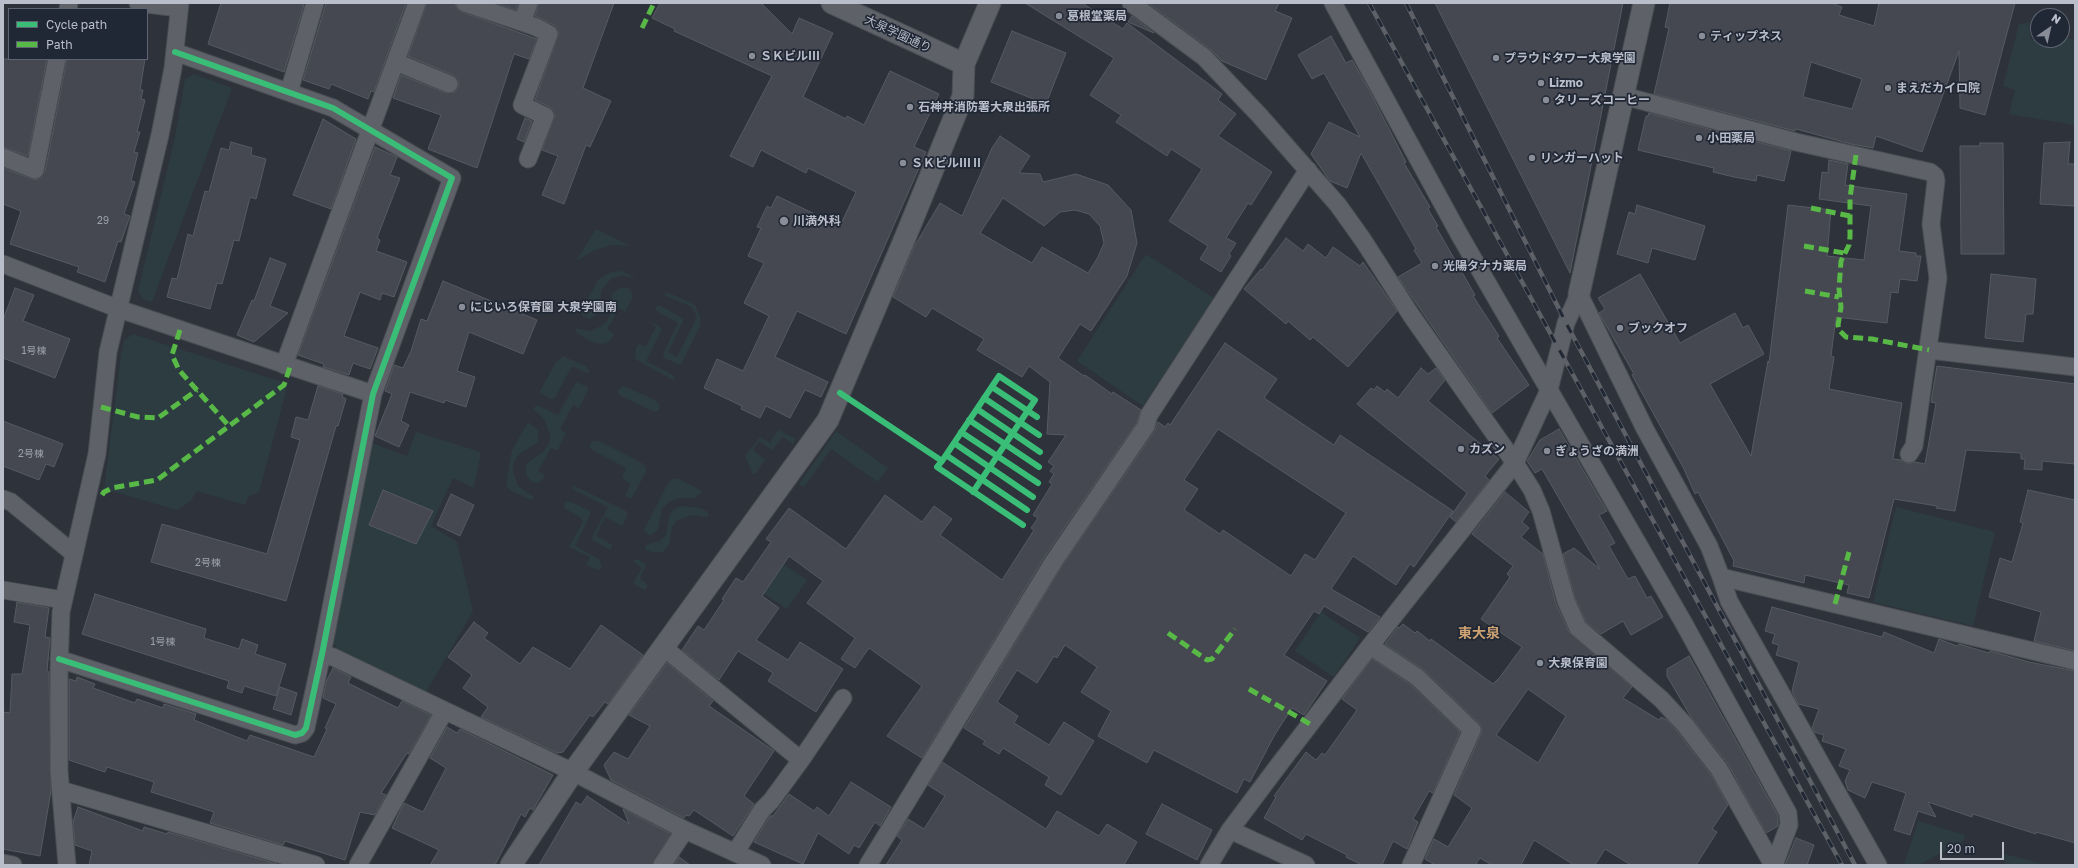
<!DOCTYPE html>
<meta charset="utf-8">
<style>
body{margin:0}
#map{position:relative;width:2078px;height:868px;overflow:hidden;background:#2e323b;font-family:"Golos Text",sans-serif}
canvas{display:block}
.frame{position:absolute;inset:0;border:4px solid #b9beca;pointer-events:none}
.legend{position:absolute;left:8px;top:8px;width:140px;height:52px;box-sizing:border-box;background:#212835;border:1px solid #5e6471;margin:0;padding:5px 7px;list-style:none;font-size:12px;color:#b9beca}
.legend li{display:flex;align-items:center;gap:8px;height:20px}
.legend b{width:20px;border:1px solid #5e6471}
.north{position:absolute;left:2030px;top:8px;width:40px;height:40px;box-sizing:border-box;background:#212835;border:1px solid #5e6471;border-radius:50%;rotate:34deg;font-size:11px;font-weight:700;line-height:16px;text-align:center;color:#b9beca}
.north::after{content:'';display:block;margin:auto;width:14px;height:18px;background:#888d98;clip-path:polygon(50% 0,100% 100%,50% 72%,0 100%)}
.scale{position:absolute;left:1940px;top:842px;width:64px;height:18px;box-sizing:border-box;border:2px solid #b9beca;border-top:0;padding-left:5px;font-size:12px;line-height:14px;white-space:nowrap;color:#b9beca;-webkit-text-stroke:3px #212835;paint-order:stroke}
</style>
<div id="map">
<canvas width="2078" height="868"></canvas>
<div class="frame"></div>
<ul class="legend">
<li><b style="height:5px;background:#3abd76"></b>Cycle path</li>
<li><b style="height:5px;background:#58b947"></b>Path</li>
</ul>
<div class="north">N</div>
<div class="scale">20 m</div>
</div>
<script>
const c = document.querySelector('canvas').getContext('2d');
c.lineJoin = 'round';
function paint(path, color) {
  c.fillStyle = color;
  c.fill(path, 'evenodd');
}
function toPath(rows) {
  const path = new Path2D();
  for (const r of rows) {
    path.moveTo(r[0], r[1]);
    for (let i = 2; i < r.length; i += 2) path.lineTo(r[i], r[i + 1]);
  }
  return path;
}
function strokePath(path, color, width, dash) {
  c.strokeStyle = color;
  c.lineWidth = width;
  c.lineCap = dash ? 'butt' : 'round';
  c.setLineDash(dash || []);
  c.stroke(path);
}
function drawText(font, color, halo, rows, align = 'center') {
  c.font = font + ' "Golos Text","Noto Sans JP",sans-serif';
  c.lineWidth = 3.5;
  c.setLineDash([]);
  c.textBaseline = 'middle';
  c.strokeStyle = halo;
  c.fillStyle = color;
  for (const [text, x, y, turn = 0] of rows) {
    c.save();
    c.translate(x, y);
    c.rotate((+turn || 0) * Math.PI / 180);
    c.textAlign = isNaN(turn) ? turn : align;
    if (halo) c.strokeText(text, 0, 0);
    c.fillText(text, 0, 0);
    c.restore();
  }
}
paint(toPath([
 [2029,23,2031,40,2062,40,2062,37,2065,36,2075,41,2075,125,2009,114,2015,90,2003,86,2019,24],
 [194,74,232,88,152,302,143,299,138,291,175,137,185,79],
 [596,229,630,246,612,245,595,250,576,261],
 [1146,254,1214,298,1143,406,1077,361],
 [622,271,638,280,622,275,611,279,601,291,600,308,597,314,590,319,583,317,581,312,598,280,611,272],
 [625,287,630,289,633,296,625,312,619,308,607,329,614,334,609,342,603,344,592,342,577,333,575,328,591,331,606,323,610,315,612,294,620,288],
 [667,292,695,305,700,318,700,326,681,365,664,358,663,354,678,323,658,312,655,309,658,305,661,306,684,319,668,352,677,357,697,317,692,307,664,295],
 [649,322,657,325,662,329,646,361,673,375,675,379,671,379,635,359,636,348,639,344,645,347,656,327],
 [133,334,288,384,259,492,248,497,245,505,197,491,191,501,177,510,104,489,121,355,124,340],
 [563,356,586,366,590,372,587,373,572,366,555,398,551,399,540,393,540,391,556,362],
 [576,382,588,387,588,390,579,408,573,405,560,429,566,433,557,451,551,448,538,471,545,475,542,480,539,483,531,482,526,474,526,466,527,463,544,451,549,443,550,436,545,420,533,409,537,405,558,415],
 [623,386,653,399,659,404,659,410,654,412,619,395,618,391],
 [528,422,538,430,538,442,518,455,514,462,513,471,518,486,534,497,531,500,510,490,506,485,512,450],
 [778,430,796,439,793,444,783,437,772,450,759,441,753,450,765,460,756,473,753,474,745,456,760,437,770,443],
 [836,431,888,468,878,482,831,449,804,487,799,484],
 [416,432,481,452,474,488,453,478,431,526,457,542,473,611,425,694,340,653,332,641,371,443,407,456],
 [592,441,599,441,642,463,646,467,646,472,631,499,625,496,631,484,622,478,626,468,592,450,589,446],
 [673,479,679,479,702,491,701,493,695,498,678,498,668,503,662,509,658,529,652,535,648,535,644,530,668,483],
 [573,485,626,511,628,515,622,526,605,517,596,536,613,545,610,550,591,539,608,507,574,490,572,488],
 [569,501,590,511,590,515,575,546,599,559,602,566,598,570,586,565,590,557,569,547,583,522,581,518,564,508,565,502],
 [681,506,700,508,708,512,709,516,706,517,692,515,678,520,672,527,669,545,663,552,654,553,645,549,646,545,660,541,666,535,669,517,673,510],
 [1896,507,1995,532,1973,626,1873,602],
 [638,559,646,565,640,578,647,584,647,588,644,590,633,583,642,568,634,562,635,560],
 [783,564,807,580,787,609,763,593],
 [1321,612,1360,638,1334,677,1295,651],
 [1918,821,1965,835,1963,841,1919,865,1904,865],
 [2005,854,2046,865,2007,865,2001,856]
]), '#2c3c41');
const building = toPath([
 [221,3,300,3,304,5,284,72,208,44,221,3],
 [326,3,406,3,374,92,371,91,368,99,331,84,329,89,303,80,326,3],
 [427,3,455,3,457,9,462,12,537,39,529,59,514,54,477,168,428,149,441,115,393,98,401,75,446,93,455,92,458,87,459,82,453,75,408,56,427,3],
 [496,3,518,3,516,10,496,3],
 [539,3,614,3,583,88,611,101,590,147,586,145,564,204,542,195,558,156,542,150,555,115,550,107,535,100,559,33,554,25,535,16,539,3],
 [660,3,761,3,792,34,799,18,833,33,803,97,846,119,847,116,864,125,890,71,939,94,914,147,926,152,846,334,797,311,775,357,828,382,821,397,805,390,790,418,766,406,760,418,741,409,742,406,704,388,717,359,743,371,769,316,744,303,764,263,748,256,761,228,757,227,767,206,771,208,777,196,840,226,856,192,808,168,806,173,761,150,753,167,730,156,772,76,674,31,675,29,652,18,660,3],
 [1025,3,1082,3,1123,29,1127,23,1222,94,1218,100,1236,114,1218,136,1272,172,1251,205,1248,203,1226,238,1236,243,1229,254,1231,256,1221,272,1200,259,1208,246,1169,221,1202,169,1171,149,1167,156,1116,122,1121,115,1090,95,1114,58,1025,3],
 [1148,3,1279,3,1275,11,1292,18,1266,80,1222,61,1210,49,1148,3],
 [1435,3,1623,3,1570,273,1435,3],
 [1670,3,1831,3,1842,7,1839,15,1874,26,1879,3,2015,3,1985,115,1960,108,1959,51,1922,152,1876,136,1873,148,1851,144,1796,129,1795,131,1654,94,1669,28,1665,27,1670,3],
 [1811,62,1862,79,1852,109,1803,97,1811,62],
 [1132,16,1154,33,1128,22,1132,16],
 [1012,31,1066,53,1046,104,991,82,1012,31],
 [1331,36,1346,63,1352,60,1368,88,1406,162,1404,163,1430,207,1428,209,1438,226,1436,227,1475,295,1473,296,1499,336,1497,338,1529,385,1492,413,1398,277,1422,263,1414,250,1416,249,1361,153,1347,188,1330,181,1311,154,1329,122,1360,137,1324,73,1312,79,1298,55,1331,36],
 [3,59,47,59,28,156,3,147,3,59],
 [67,59,145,59,140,90,143,90,141,99,145,100,137,132,140,132,134,152,138,153,131,181,135,182,124,214,130,216,121,242,118,241,105,282,77,272,79,267,10,244,21,211,3,204,3,168,32,179,37,180,45,172,67,59],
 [1649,113,1791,151,1784,181,1757,175,1756,181,1734,177,1713,172,1714,168,1638,150,1646,116,1648,116,1649,113],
 [525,118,532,121,524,142,517,139,525,118],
 [323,119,356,139,331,209,293,195,323,119],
 [1000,136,1030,156,1019,173,1040,174,1043,182,1076,174,1108,185,1131,210,1137,243,1127,276,1091,331,1080,324,1058,358,1084,376,1085,375,1112,394,1113,392,1141,410,1137,422,1045,556,922,758,887,736,922,686,869,648,855,668,841,659,855,638,807,603,823,581,789,556,762,596,779,608,756,640,788,660,800,642,843,669,816,712,768,681,773,673,738,651,719,680,682,650,698,626,704,630,724,600,722,599,736,578,743,582,771,542,766,539,789,508,846,549,885,495,922,522,934,506,952,519,940,535,1002,580,1034,530,1031,528,1038,518,1033,515,1052,484,1049,482,1054,474,1050,471,1054,466,1048,462,1066,435,1047,434,1050,382,1029,366,1022,377,977,350,984,339,932,308,926,317,893,297,914,247,940,203,962,216,992,148,1000,136],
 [1003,198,1044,226,1060,212,1075,210,1089,214,1100,226,1104,243,1098,257,1088,273,1042,247,1032,263,980,233,1003,198],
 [231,142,252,148,251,155,266,159,256,199,250,197,239,241,234,240,222,284,217,283,210,309,167,297,172,278,177,279,188,234,193,236,205,191,209,192,221,148,229,150,231,142],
 [2070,142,2068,164,2075,164,2075,206,2040,204,2044,143,2070,142],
 [1980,143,2003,143,2004,254,1961,254,1960,146,1980,146,1980,143],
 [375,147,397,157,390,175,400,178,377,238,380,240,376,251,407,262,394,297,382,293,380,300,360,292,344,336,378,348,370,369,353,363,349,375,323,367,324,364,298,355,375,147],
 [1829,160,1848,164,1845,185,1907,194,1899,251,1916,253,1916,256,1921,256,1917,281,1900,279,1898,293,1891,292,1887,323,1836,317,1831,356,1834,357,1829,389,1902,403,1893,459,1901,460,1908,464,1915,462,1925,464,1936,403,1931,402,1937,366,2075,384,2075,464,2042,461,2042,470,2024,469,2025,459,2021,459,2021,453,1966,450,1955,511,1936,508,1937,506,1894,499,1869,598,1847,593,1849,585,1805,575,1804,583,1733,566,1734,561,1698,492,1695,494,1683,467,1632,375,1634,374,1599,313,1605,309,1598,298,1640,274,1680,343,1735,313,1743,328,1748,325,1764,354,1710,384,1751,456,1768,361,1769,363,1788,205,1831,210,1827,256,1864,260,1871,206,1819,199,1822,172,1828,173,1829,160],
 [1637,205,1705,226,1695,260,1652,248,1648,263,1617,254,1629,212,1635,214,1637,205],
 [1286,238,1303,251,1308,244,1326,258,1333,247,1360,266,1363,262,1397,311,1348,367,1313,337,1310,340,1288,321,1286,324,1244,289,1261,269,1262,270,1286,238],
 [270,258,286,264,270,306,288,313,254,342,237,335,252,300,254,301,270,258],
 [1991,274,2036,279,2033,314,2026,314,2023,342,1985,338,1991,274],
 [443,281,537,320,523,354,469,332,457,371,475,377,466,407,445,400,444,403,410,392,401,421,409,425,399,447,375,436,392,394,385,391,394,365,403,368,411,351,421,319,427,321,443,281],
 [15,288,34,295,23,321,70,339,55,378,3,358,3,320,15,288],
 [1225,343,1277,379,1264,398,1334,445,1340,435,1453,511,1414,567,1410,564,1396,585,1353,556,1331,589,1380,617,1368,632,1324,606,1319,614,1314,611,1284,655,1327,681,1304,715,1292,708,1274,736,1250,782,1244,779,1237,793,1154,750,1147,763,1098,736,1111,711,1081,692,1097,667,1065,645,1057,658,1054,656,1037,683,1017,670,997,702,1018,716,1014,723,1049,745,1064,722,1094,741,1061,795,1045,785,1049,777,1003,748,999,754,983,744,985,741,964,728,1062,566,1154,432,1158,422,1165,427,1168,423,1170,425,1225,343],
 [1218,429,1346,513,1315,560,1305,554,1291,576,1223,530,1220,534,1184,510,1198,489,1184,480,1218,429],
 [1421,368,1428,374,1436,368,1445,380,1428,401,1499,459,1485,476,1489,480,1456,522,1450,517,1467,493,1357,404,1371,388,1374,390,1377,386,1385,392,1387,389,1398,398,1421,368],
 [318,386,343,394,342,397,346,399,338,426,336,426,286,601,151,562,162,524,267,554,300,440,291,437,296,417,308,420,318,386],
 [3,421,63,444,54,467,46,464,39,480,3,466,3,421],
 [1559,429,1607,511,1599,515,1615,543,1609,546,1628,579,1635,576,1647,598,1651,596,1663,617,1631,635,1623,621,1601,634,1586,622,1575,598,1563,554,1574,548,1600,569,1542,469,1535,473,1527,461,1540,440,1559,429],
 [383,490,433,511,416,544,369,525,383,490],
 [2028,490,2075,500,2075,651,2034,641,2041,612,1989,597,2000,558,2012,562,2023,523,2020,522,2028,490],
 [1505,492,1529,512,1522,522,1529,528,1521,537,1543,554,1556,604,1569,632,1632,687,1623,698,1659,720,1661,717,1667,720,1677,731,1711,775,1728,805,1712,829,1717,832,1696,865,1631,865,1605,849,1595,865,1574,865,1534,840,1521,865,1492,865,1480,858,1476,863,1479,865,1435,865,1425,859,1434,839,1448,847,1472,808,1454,795,1481,734,1482,729,1479,723,1424,670,1385,644,1398,627,1399,628,1403,624,1415,633,1417,631,1430,641,1431,639,1493,684,1500,677,1522,647,1481,619,1510,577,1507,574,1513,566,1472,534,1505,492],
 [1528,689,1566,716,1538,763,1496,735,1528,689],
 [451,494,474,505,460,536,437,525,451,494],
 [95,594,206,629,204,638,239,649,242,639,258,645,255,654,286,664,276,696,244,686,242,693,227,688,229,681,82,634,95,594],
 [17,602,49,608,45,637,50,638,47,671,49,672,51,791,40,856,3,849,3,712,10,713,12,674,22,674,30,625,14,622,17,602],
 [1772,607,1882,637,1884,632,1934,653,1939,639,1957,646,1959,644,1989,653,1990,651,2029,662,2075,671,2075,843,2036,832,2036,834,1973,814,1972,817,1928,802,1936,817,1918,811,1910,835,1894,830,1906,793,1872,782,1865,798,1848,790,1845,781,1850,770,1839,766,1846,749,1822,741,1824,735,1814,732,1812,728,1819,709,1798,704,1792,691,1799,662,1776,655,1779,645,1772,643,1775,634,1765,631,1772,607],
 [474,622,488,633,484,638,520,664,533,647,570,669,601,625,643,655,608,704,605,702,593,717,590,715,563,752,557,753,481,717,488,707,463,688,472,675,448,657,474,622],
 [1689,656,1778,816,1778,826,1766,833,1728,764,1691,717,1667,676,1667,669,1689,656],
 [1372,659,1411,685,1460,732,1433,793,1429,791,1413,819,1418,822,1407,849,1393,841,1382,865,1362,865,1346,857,1347,855,1306,834,1302,840,1264,818,1276,797,1274,796,1306,752,1316,760,1322,753,1325,755,1357,710,1342,699,1372,659],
 [667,663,713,701,709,706,774,751,744,796,754,804,733,836,694,810,689,816,686,815,684,818,611,780,604,765,614,752,628,759,650,726,629,715,667,663],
 [333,668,351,677,348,683,398,708,402,701,431,715,409,754,407,753,381,793,386,795,375,815,360,812,345,860,285,841,283,845,210,823,214,812,151,792,154,782,107,767,105,772,69,760,69,679,76,681,77,677,95,684,93,688,135,703,137,699,163,708,164,704,196,714,194,720,247,741,250,735,314,757,327,729,325,728,336,704,323,698,326,682,333,668],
 [280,687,297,693,291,715,273,709,280,687],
 [447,727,457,733,460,729,553,775,533,810,530,808,525,817,521,814,495,865,430,865,439,850,392,828,404,803,423,812,446,768,430,758,447,727],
 [942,762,1046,829,1057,811,1099,836,1107,824,1137,842,1124,865,886,865,902,840,897,836,908,819,924,829,945,796,928,785,942,762],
 [851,782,891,807,880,826,875,822,859,848,854,845,849,854,818,833,803,864,754,842,770,816,773,816,789,794,814,811,817,807,829,816,851,782],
 [587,796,629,824,623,809,671,834,652,865,539,865,576,802,581,805,587,796],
 [1162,804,1212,830,1197,860,1146,834,1162,804],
 [78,807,143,831,144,827,167,834,168,832,277,864,89,865,92,851,75,845,73,822,78,807],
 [1796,838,1814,845,1807,865,1785,865,1796,838],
 [679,857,690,865,674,865,679,857]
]);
paint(building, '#454850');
strokePath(building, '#565a62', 1);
const minor = toPath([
 [138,3,179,8],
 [465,3,536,27,549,34,522,105,545,116,528,159],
 [1131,3,1204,57,1260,116,1338,205,1363,240,1411,315,1515,463,1532,490,1541,511,1566,601,1578,628,1661,699,1685,725,1719,769,1773,865],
 [1333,3,1459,234,1682,620,1788,813,1789,825,1774,865],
 [68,9,69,3],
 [522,22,529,3],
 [396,62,449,84],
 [289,92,315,3],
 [1624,96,1796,142,1930,172,1935,176,1936,181,1931,224,1938,278,1914,446,1909,454],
 [3,157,35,170,57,59],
 [3,264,119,309,373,394],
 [1579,294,1645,429,1709,546,1721,577,2075,661],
 [1929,350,2075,367],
 [284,365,417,3],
 [3,499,11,502,73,553],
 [1721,577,1729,601,1878,865],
 [3,590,63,600],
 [1370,646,1417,677,1472,730,1411,865],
 [663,647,801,760,771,801,762,810,735,853],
 [322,654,333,657,573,772,685,830,762,865],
 [59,659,295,735,302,733,306,728,322,654,373,394,452,178,333,108,175,52],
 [801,760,843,698],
 [61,790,316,865],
 [1230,830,1306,865],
 [3,863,13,865],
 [67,865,59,771,59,669,61,612,97,454,108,352,160,135,173,68,180,3],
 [358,865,444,712],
 [662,865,685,830],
 [868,865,1054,561,1146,426,1149,415,1308,170],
 [1209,865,1230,830,1281,762,1370,646,1515,463,1549,390,1566,323,1579,294]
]);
const tertiary = toPath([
 [832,3,964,64],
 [1579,294,1644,3],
 [511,865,573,772,828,420,905,238,963,96,964,64,990,3]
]);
strokePath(minor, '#4a4d54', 19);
strokePath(tertiary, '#4a4d54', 23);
strokePath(minor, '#5e6168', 17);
strokePath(tertiary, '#5e6168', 21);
const rail = toPath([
 [1369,3,1842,865],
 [1406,3,1566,323,1855,865]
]);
strokePath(rail, '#5d6066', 4.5);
strokePath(rail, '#212835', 3, [9]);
strokePath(toPath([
 [642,28,654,3],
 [1856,155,1850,198,1850,237,1849,245,1841,261,1839,289,1841,307,1838,325,1839,330,1846,337,1872,339,1929,350],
 [1811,208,1850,216],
 [1804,246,1844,253],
 [1805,291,1839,297],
 [180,330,172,355,179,370,229,426],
 [101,407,138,417,158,418,197,390],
 [102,495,104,492,112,488,157,480,284,385,290,367],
 [1835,604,1849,552],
 [1168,633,1207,660,1212,659,1235,629],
 [1249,689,1310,724]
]), '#58b947', 5, [10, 5]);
strokePath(toPath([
 [992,387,1037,417],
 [840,393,942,461,999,376,1035,400,973,492],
 [984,398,1039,435],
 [977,409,1040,452],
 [969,420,1039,467],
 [961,432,1038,483],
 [954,443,1033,497],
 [946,455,1027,510],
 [942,461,937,467,1023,525],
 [59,659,295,735,302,733,306,728,322,654,373,394,452,178,333,108,175,52]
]), '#3abd76', 6);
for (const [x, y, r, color] of [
 [1059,16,4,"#888d98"],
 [1702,36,4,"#888d98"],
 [752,56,4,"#888d98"],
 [1496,58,4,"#888d98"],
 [1541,83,4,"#888d98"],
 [1888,88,4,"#888d98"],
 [1546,100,4,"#888d98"],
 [910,107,4,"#888d98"],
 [1699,138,4,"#888d98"],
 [1532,158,4,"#888d98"],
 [903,163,4,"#888d98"],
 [784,221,5,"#888d98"],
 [1435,266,4,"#888d98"],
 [462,307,4,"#888d98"],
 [1620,328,4,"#888d98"],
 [1461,449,4,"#888d98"],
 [1547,451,4,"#888d98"],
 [1540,663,4,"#888d98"]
]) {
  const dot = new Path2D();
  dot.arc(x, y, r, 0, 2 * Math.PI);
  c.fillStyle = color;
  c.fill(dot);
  strokePath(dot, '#212835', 1.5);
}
drawText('10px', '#9ca0ac', null, [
 ["29",103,221],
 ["1号棟",34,351],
 ["2号棟",31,454],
 ["2号棟",208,563],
 ["1号棟",163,642]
]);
drawText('bold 12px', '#b9beca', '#212835', [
 ["葛根堂薬局",1067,16],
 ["ティップネス",1710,36],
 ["ＳＫビルⅢ",760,56],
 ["プラウドタワー大泉学園",1504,58],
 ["Lizmo",1549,83],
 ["まえだカイロ院",1896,88],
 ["タリーズコーヒー",1554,100],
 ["石神井消防署大泉出張所",918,107],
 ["小田薬局",1707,138],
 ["リンガーハット",1540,158],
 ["ＳＫビルⅢⅡ",911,163],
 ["川満外科",793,221],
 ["光陽タナカ薬局",1443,266],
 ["にじいろ保育園 大泉学園南",470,307],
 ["ブックオフ",1628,328],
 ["カズン",1469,449],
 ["ぎょうざの満洲",1555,451],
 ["大泉保育園",1548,663]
], 'left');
drawText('12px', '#b9beca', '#212835', [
 ["大泉学園通り",898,34,25]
]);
drawText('bold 14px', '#cea371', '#212835', [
 ["東大泉",1479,634]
]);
</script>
